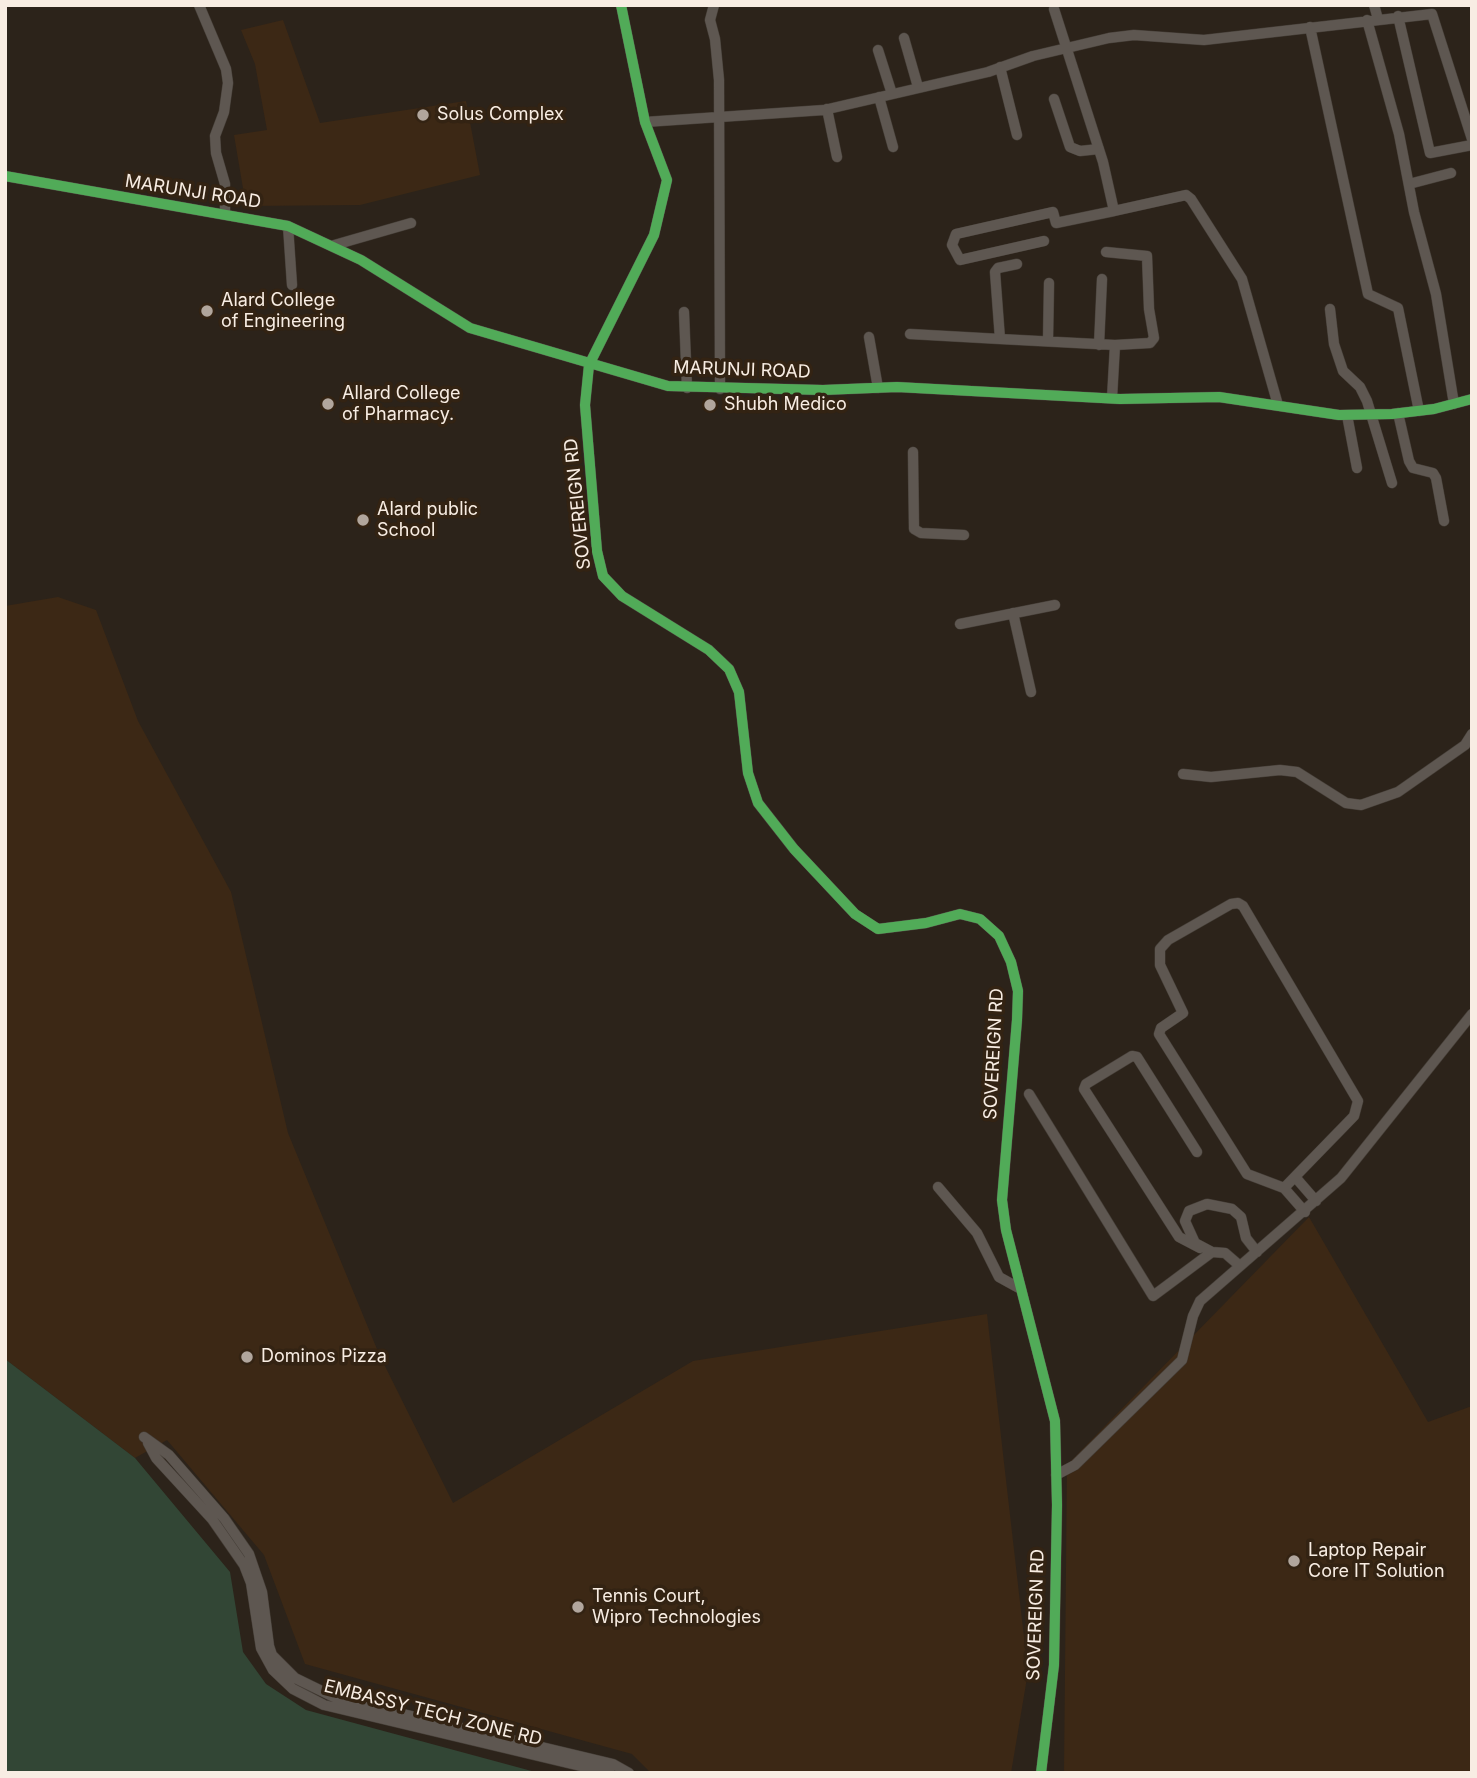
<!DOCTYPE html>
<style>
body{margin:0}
#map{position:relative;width:1477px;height:1778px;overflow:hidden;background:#2c231a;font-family:Inter,sans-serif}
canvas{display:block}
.frame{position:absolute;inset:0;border:7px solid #f8ede3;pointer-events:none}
</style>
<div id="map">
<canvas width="1477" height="1778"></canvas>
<div class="frame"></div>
</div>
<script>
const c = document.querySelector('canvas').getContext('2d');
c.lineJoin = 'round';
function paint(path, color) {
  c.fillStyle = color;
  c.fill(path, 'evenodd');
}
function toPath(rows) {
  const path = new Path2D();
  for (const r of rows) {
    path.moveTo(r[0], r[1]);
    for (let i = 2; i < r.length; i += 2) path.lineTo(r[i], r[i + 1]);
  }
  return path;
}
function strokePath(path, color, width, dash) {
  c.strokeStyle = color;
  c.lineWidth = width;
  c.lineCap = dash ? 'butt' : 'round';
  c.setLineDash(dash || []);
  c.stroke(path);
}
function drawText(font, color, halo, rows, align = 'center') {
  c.font = font + ' Inter,sans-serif';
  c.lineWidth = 7;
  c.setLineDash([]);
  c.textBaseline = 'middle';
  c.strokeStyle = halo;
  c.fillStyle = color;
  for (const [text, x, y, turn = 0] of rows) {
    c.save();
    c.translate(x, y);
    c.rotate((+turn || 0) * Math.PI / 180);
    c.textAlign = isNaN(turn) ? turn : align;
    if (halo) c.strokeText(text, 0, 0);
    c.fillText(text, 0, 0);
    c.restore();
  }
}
paint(toPath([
 [283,20,320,123,466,101,480,175,360,205,246,206,234,135,267,130,255,64,241,30],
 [58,597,96,610,138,721,231,892,288,1133,379,1354,453,1503,693,1361,987,1314,1028,1672,1011,1773,651,1773,632,1754,305,1664,264,1555,167,1440,135,1458,5,1359,5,606],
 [1309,1217,1428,1422,1472,1406,1472,1773,1064,1773,1067,1465]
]), '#3c2815');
paint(toPath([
 [5,1359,135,1458,230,1572,243,1652,266,1684,306,1710,539,1773,5,1773]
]), '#324635');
const minor = toPath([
 [199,5,226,69,228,83,224,112,215,136,216,153,225,184,225,214],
 [621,5,645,122,667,180,654,235,589,365,585,405,597,551,603,576,622,596,709,650,729,669,739,692,748,773,758,803,794,849,855,914,878,929,926,923,960,914,980,919,999,936,1011,962,1018,991,1017,1020,1002,1200,1006,1230,1055,1421,1057,1505,1054,1665,1041,1773],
 [714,5,710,20,715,39,719,80,720,389],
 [1374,5,1378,19],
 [1054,9,1103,162,1114,211,1186,195,1191,199,1242,279,1278,405],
 [1398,16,1430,153,1472,145],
 [1367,20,1399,134,1414,212,1436,294,1454,404],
 [1310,27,1368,294,1398,308,1419,411],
 [904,38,918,87],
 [878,50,892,94],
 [1000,67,1017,135],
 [879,97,893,147],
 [1054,99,1070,147,1080,151,1099,149],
 [827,109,837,157],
 [645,122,824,110,988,72,1033,56,1109,38,1134,35,1204,40,1432,14,1472,139],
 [5,176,288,226,361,260,470,328,668,386,823,390,897,387,1120,399,1219,397,1339,415,1392,414,1434,409,1472,399],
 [1409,184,1451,173],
 [288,226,292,285],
 [1044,241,960,260,952,245,956,234,1053,212,1056,223,1114,211],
 [331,246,411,223],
 [1106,252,1147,256,1149,309,1154,338,1150,343,1115,345,1112,398],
 [1017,264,998,268,995,272,1000,339,1115,345],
 [1330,309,1334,344,1343,371,1360,387,1367,401,1392,483],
 [684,312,687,388],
 [910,334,1000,339],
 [869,337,878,388],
 [1048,341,1049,283],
 [1099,345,1102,279],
 [1398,413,1409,461,1413,468,1433,473,1436,478,1444,521],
 [1347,415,1357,468],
 [913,452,914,529,921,533,964,535],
 [1013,613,1031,692],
 [960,624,1055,605],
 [1183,774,1211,777,1280,770,1297,772,1346,803,1361,805,1398,792,1465,745,1472,734],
 [1238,903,1243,906,1358,1101,1354,1116,1284,1188,1247,1174,1159,1034,1161,1028,1183,1013,1160,965,1160,949,1168,940,1231,904,1238,903],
 [1029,1094,1153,1296,1212,1252],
 [1197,1152,1137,1057,1132,1056,1086,1084,1084,1089,1179,1237,1200,1248],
 [1296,1178,1316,1201],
 [938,1187,977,1233,999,1277,1019,1288],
 [1284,1188,1305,1212],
 [1240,1266,1225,1253,1212,1252,1195,1243,1185,1221,1189,1211,1207,1204,1232,1209,1241,1217,1246,1238,1257,1252],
 [144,1437,169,1455,224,1518,249,1554,262,1592,269,1646,272,1655,295,1678,336,1698,613,1764,629,1773],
 [148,1443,156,1458,212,1519,244,1565,251,1583,261,1648,273,1670,293,1689,324,1705,610,1773],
 [1056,1475,1075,1465,1182,1360,1193,1316,1200,1301,1341,1178,1472,1014]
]);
strokePath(minor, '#453e37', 11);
strokePath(minor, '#5e5751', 10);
strokePath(toPath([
 [621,5,645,122,667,180,654,235,589,365,585,405,597,551,603,576,622,596,709,650,729,669,739,692,748,773,758,803,794,849,855,914,878,929,926,923,960,914,980,919,999,936,1011,962,1018,991,1017,1020,1002,1200,1006,1230,1055,1421,1057,1505,1054,1665,1041,1773],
 [5,176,288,226,361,260,470,328,668,386,823,390,897,387,1120,399,1219,397,1339,415,1392,414,1434,409,1472,399]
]), '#51ab58', 10);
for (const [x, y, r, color] of [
 [423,115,7,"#b1a69d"],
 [207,311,7,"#b1a69d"],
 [328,404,7,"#b1a69d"],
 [710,405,7,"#b1a69d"],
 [363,520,7,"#b1a69d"],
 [247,1357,7,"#b1a69d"],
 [1294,1561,7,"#b1a69d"],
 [578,1607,7,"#b1a69d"]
]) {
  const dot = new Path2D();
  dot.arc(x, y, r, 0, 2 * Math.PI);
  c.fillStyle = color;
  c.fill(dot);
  strokePath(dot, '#332313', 2.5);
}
drawText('18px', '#f8ede3', '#332313', [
 ["Solus Complex",437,115],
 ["Alard College",221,301],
 ["of Engineering",221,322],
 ["Allard College",342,394],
 ["of Pharmacy.",342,415],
 ["Shubh Medico",724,405],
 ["Alard public",377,510],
 ["School",377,531],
 ["Dominos Pizza",261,1357],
 ["Laptop Repair",1308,1551],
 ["Core IT Solution",1308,1572],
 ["Tennis Court,",592,1597],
 ["Wipro Technologies",592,1618]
], 'left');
drawText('18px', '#f8ede3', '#332313', [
 ["MARUNJI ROAD",193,192,9],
 ["MARUNJI ROAD",742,370,2],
 ["SOVEREIGN RD",578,504,-96],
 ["SOVEREIGN RD",994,1054,-87],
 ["SOVEREIGN RD",1036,1615,-88],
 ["EMBASSY TECH ZONE RD",433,1713,14]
]);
</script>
